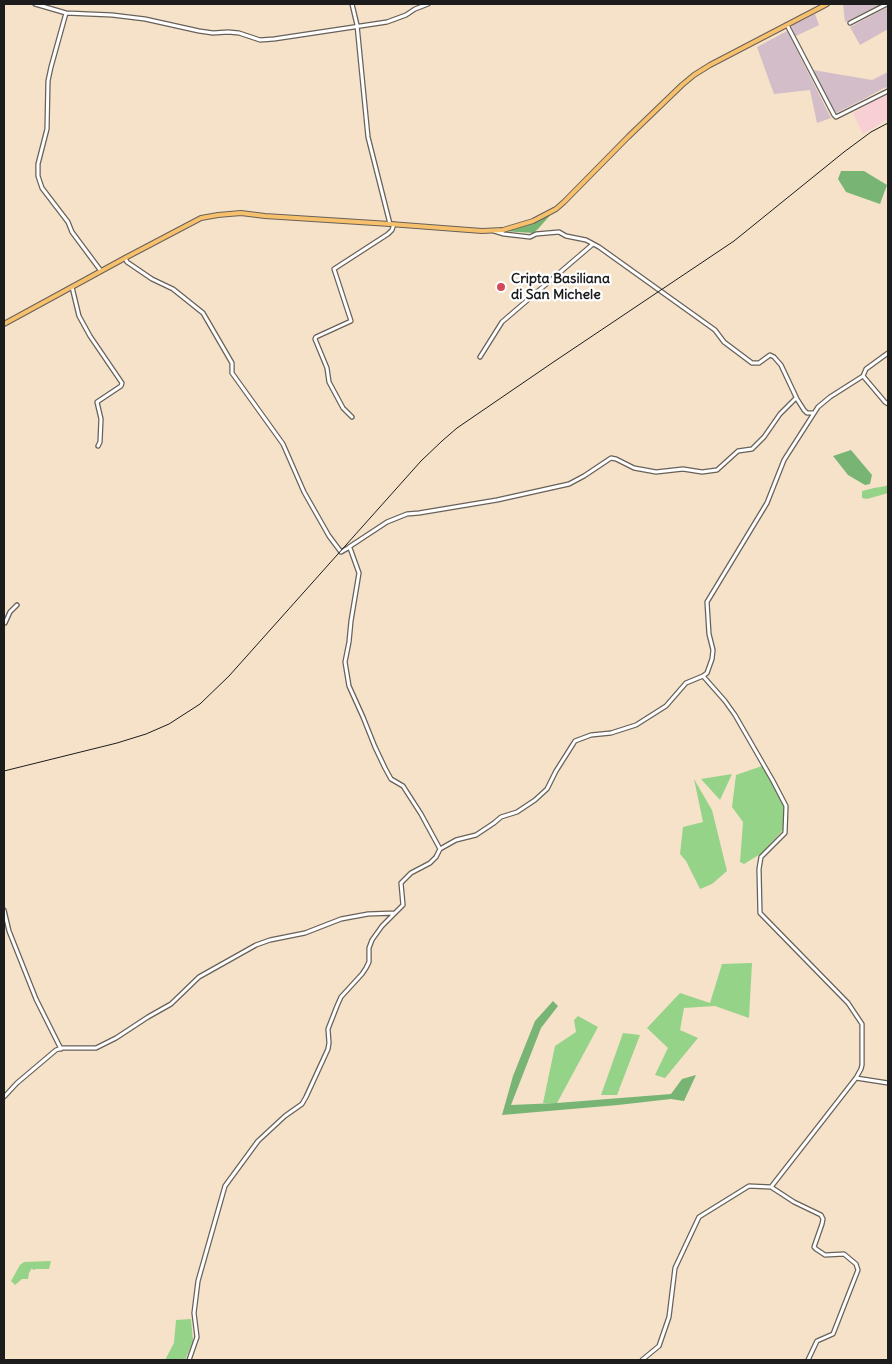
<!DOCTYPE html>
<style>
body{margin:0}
#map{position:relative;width:892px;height:1364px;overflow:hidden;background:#f5e2c9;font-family:Delius,sans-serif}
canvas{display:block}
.frame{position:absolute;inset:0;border:5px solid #1c1c1c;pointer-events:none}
</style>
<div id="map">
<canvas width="892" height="1364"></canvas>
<div class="frame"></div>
</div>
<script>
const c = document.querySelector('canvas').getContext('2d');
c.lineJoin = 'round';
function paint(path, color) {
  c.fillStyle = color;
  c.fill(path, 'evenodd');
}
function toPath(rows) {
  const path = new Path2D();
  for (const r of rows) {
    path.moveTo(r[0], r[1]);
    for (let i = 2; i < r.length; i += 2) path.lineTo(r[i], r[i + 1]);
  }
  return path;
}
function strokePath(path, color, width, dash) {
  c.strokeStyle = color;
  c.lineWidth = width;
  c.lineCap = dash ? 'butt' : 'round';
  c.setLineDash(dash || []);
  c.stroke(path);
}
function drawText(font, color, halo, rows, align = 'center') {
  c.font = font + ' Delius,sans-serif';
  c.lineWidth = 4.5;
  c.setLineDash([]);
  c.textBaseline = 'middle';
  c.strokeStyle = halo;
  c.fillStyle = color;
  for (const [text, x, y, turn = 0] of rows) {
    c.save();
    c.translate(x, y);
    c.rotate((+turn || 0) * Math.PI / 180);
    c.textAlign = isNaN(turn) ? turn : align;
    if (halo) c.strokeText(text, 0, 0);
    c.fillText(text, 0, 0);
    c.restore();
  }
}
paint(toPath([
 [888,93,888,119,863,134,853,113]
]), '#f7cfd5');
paint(toPath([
 [843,4,882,4,845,22],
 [888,7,888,29,860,45,850,27],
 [815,14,819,25,796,36,791,26],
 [787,31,831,118,817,123,810,90,774,94,757,47],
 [813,70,872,80,888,72,888,87,884,88,864,99,836,113]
]), '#d2bdc8');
paint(toPath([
 [888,484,888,493,867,499,862,498,862,491,874,488,886,486],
 [762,766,785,805,783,830,762,853,744,864,740,862,743,822,732,807,736,775],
 [732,774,720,800,701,779],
 [694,779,712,810,727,871,712,884,700,889,686,861,680,854,683,827,703,822],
 [752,963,749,1018,715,1006,684,1008,680,1030,698,1038,665,1078,655,1075,667,1050,668,1048,647,1028,680,993,710,1003,722,964],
 [578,1016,598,1027,557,1103,543,1103,555,1046,576,1032,574,1020],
 [623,1033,640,1035,617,1095,601,1095],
 [51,1261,49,1269,36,1269,33,1270,32,1268,29,1273,28,1279,22,1279,15,1285,11,1281,20,1265,24,1262],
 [191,1319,193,1341,185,1360,165,1360,174,1343,176,1320]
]), '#95d389');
paint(toPath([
 [841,171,864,171,887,185,880,204,846,192,838,179],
 [553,212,538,229,533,233,503,231,531,224],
 [851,450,872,475,870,484,865,485,848,475,833,456],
 [553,1001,558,1006,541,1028,511,1105,557,1103,671,1094,682,1079,696,1075,684,1101,671,1099,618,1105,502,1115,513,1076,535,1021]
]), '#78b575');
const minor = toPath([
 [35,4,66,13,112,15,145,19,199,31,213,33,228,32,239,33,260,40,274,39,387,22,406,15,415,9,428,4],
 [352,4,357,25,368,137,390,224],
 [66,13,51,67,48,81,47,129,38,164,38,176,42,188,68,222,72,232,101,271],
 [850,23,887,4],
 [787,25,834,115,836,117,888,91],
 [494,231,504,234,530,237,536,234,559,232,566,236,586,240,599,247,715,330,724,342,752,363,759,363,770,355,774,357,781,365,797,399,804,410,807,413,813,413],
 [125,258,127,262,152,279,173,289,203,313,232,363,232,373,283,444,304,492,329,536,341,552,348,548,350,548,359,573,351,621,349,642,345,662,349,686,363,717,375,747,385,768,391,779,403,786,421,814,440,849],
 [72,287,79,316,90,336,122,383,121,386,97,402,101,419,100,442,98,446],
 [480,357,502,322,593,244],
 [863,376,885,402,888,404],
 [352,417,343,408,329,382,327,368,315,339,316,337,351,321,334,269,388,234,392,230,394,224],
 [349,547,387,522,407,514,419,513,497,500,569,484,584,476,611,458,616,459,634,468,656,472,683,469,702,472,717,470,738,451,752,449,764,437,780,414,796,398],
 [4,623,5,623,10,612,17,605],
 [703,676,725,701,735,715,773,781,786,806,785,833,761,857,759,869,760,913,848,1003,862,1024,862,1065,861,1069,856,1078],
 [4,910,9,931,36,999,61,1049],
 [4,1097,17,1083,56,1050,62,1048,96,1048,116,1038,148,1017,171,1004,199,977,256,945,270,940,305,933,341,919,368,914,395,913],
 [771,1187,794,1202,821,1215,823,1219,822,1224,814,1247,816,1249,825,1255,844,1254,856,1264,858,1270,833,1334,817,1341,808,1360],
 [189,1360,197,1337,194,1313,198,1281,225,1186,258,1141,285,1116,302,1104,306,1097,328,1049,329,1043,328,1029,337,1006,341,997,362,974,366,968,369,962,369,948,372,940,382,926,403,905,401,883,411,873,430,863,436,857,440,849,456,840,476,835,494,823,501,817,517,812,535,800,547,789,556,771,575,741,591,735,611,733,636,725,666,706,686,683,703,676,707,673,712,659,713,650,709,634,707,602,767,503,784,460,818,407,830,397,863,376,866,369,888,353],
 [642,1360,659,1346,669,1317,675,1268,699,1217,749,1186,771,1187,856,1078,888,1083]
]);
const major = toPath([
 [4,324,125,258,201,218,218,215,241,213,265,216,390,224,482,231,503,230,533,221,556,209,564,202,628,137,682,85,694,75,710,65,827,4]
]);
strokePath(minor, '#686159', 5.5);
strokePath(major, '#686159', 6);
strokePath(minor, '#fff', 3);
strokePath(major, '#f7c06c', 4);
strokePath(toPath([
 [4,771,117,743,146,734,169,724,200,704,229,676,421,461,442,441,457,428,552,363,734,241,844,152,871,132,888,123]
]), '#1c1c1c', 1);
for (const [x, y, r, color] of [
 [501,287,5,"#d1495b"]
]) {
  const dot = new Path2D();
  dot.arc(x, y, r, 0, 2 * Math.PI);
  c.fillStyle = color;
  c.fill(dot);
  strokePath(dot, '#fff', 2);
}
drawText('bold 14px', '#1c1c1c', '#fff', [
 ["Cripta Basiliana",511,279],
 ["di San Michele",511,295]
], 'left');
</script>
